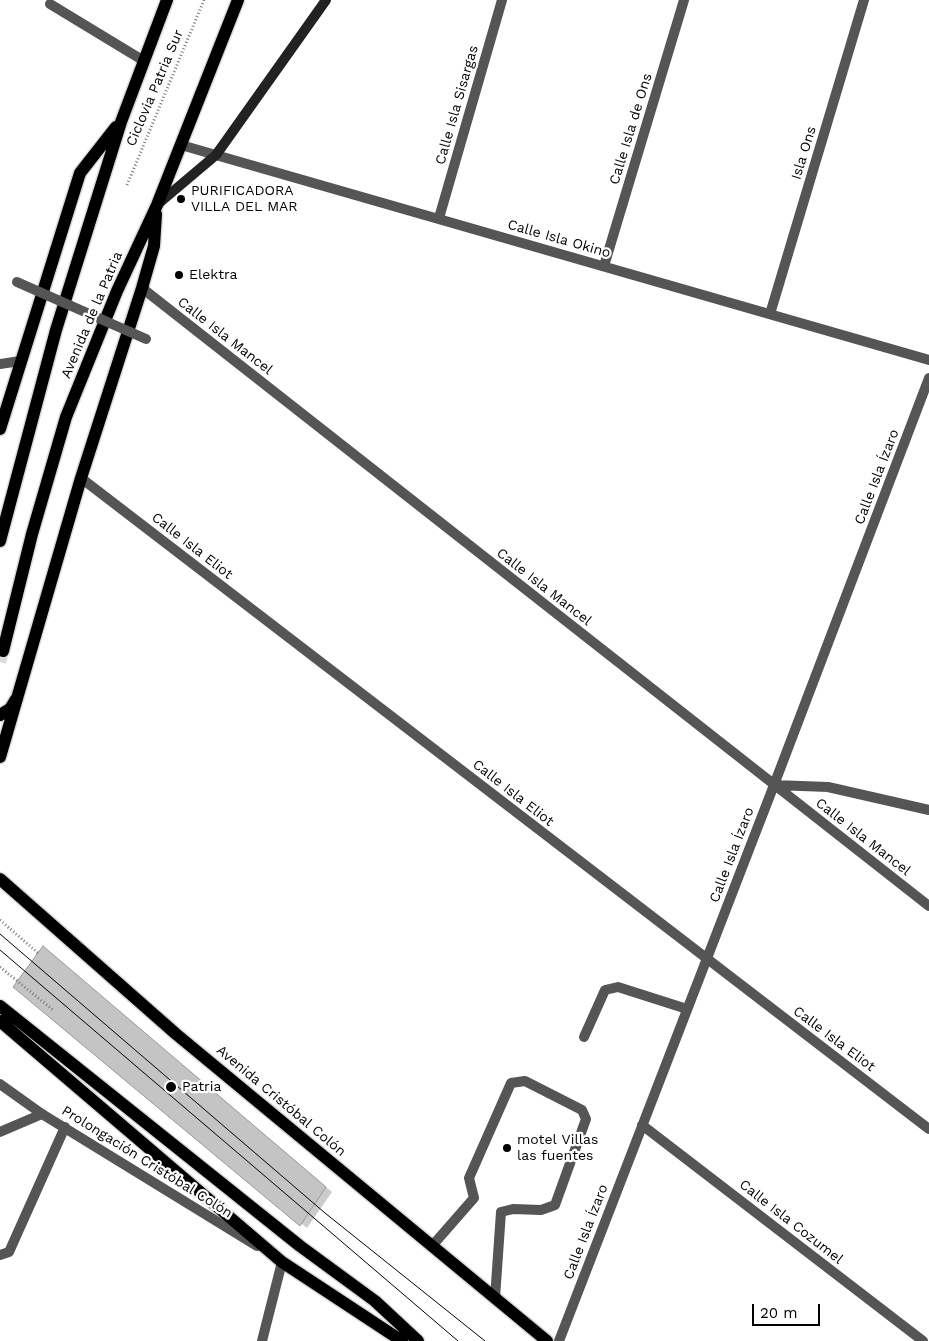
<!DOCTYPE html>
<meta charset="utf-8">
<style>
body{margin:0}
#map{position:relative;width:929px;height:1341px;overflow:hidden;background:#fff;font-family:"Work Sans",sans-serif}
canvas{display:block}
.scale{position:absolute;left:752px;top:1304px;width:68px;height:22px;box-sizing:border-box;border:2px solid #000;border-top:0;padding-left:6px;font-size:15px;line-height:18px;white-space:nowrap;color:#000;-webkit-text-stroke:4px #fff;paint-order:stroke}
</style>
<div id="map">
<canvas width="929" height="1341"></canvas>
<div class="scale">20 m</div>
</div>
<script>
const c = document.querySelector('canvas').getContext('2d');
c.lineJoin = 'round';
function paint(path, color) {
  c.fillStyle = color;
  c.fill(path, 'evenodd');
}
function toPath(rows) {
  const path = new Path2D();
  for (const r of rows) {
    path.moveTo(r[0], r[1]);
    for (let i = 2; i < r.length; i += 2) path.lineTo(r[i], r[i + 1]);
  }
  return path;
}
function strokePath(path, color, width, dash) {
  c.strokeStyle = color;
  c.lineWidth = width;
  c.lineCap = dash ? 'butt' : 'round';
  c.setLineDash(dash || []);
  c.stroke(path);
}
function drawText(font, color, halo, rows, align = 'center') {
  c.font = font + ' "Work Sans",sans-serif';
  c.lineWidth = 4.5;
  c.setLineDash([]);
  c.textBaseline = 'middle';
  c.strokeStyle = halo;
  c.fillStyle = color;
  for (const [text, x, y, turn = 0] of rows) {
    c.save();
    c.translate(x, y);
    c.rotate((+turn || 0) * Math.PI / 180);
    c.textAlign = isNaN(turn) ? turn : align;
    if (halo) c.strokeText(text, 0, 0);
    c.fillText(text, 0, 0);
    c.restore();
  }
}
paint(toPath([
 [49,952,332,1192,307,1228,15,987]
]), '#0003');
const building = toPath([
 [43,946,326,1187,300,1226,13,987,43,946]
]);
paint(building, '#c4c4c4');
strokePath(building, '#999', 1);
strokePath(toPath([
 [0,662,3,651]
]), '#d9d9d9', 12, [12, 6]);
const primary = toPath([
 [0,429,80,173,116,127],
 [0,541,56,330,121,122,167,0],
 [3,651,32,534,66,417,117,291,157,205,238,0],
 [0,715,10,709,16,699],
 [0,757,81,478,142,288,154,246,156,214],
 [0,879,176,1034,547,1341],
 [0,1006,300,1246,375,1301,418,1341],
 [0,1021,282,1262,402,1341]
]);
strokePath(primary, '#dbdbdb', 15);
strokePath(toPath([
 [127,185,204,0],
 [0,920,38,953],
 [0,967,53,1010]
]), '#777', 3, [1, 2.5]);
strokePath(toPath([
 [50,4,144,61],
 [0,364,20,361],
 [584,1037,605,990,618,987,687,1009],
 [0,1132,42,1114],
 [432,1246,474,1198,469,1178,511,1083,525,1081,582,1110,586,1119,555,1205,541,1210,513,1209,501,1212,495,1298],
 [0,1255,9,1252,65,1127]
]), '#555', 10);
strokePath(toPath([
 [181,145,929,360],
 [439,218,502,0],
 [604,266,684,0],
 [142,288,929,906],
 [770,314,864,0],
 [81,478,929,1129],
 [774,785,828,787,929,810],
 [0,1084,42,1114,257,1246],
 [642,1125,923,1341],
 [262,1341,282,1262,276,1258],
 [559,1341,774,785,929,378]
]), '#555', 10);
strokePath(toPath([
 [158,204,216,155,326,0]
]), '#222', 10);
strokePath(primary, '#000', 12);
strokePath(toPath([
 [0,934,325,1213,485,1341],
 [0,950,458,1341]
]), '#000', 1);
strokePath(toPath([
 [17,282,146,339]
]), '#555', 10);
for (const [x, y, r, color] of [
 [181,199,5,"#000"],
 [179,275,5,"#000"],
 [171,1087,6,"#000"],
 [507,1148,5,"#000"]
]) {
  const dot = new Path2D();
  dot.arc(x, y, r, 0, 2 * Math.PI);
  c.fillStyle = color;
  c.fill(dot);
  strokePath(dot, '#fff', 2);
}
drawText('14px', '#000', '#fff', [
 ["Ciclovia Patria Sur",155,88,-67],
 ["Calle Isla Sisargas",457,105,-74],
 ["Calle Isla de Ons",631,129,-73],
 ["Isla Ons",804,153,-73],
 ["Calle Isla Okino",559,239,16],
 ["Avenida de la Patria",92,315,-67],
 ["Calle Isla Mancel",225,336,38],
 ["Calle Isla Ízaro",877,477,-69],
 ["Calle Isla Eliot",192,546,38],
 ["Calle Isla Mancel",544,587,38],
 ["Calle Isla Eliot",513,793,38],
 ["Calle Isla Mancel",863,837,38],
 ["Calle Isla Ízaro",732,855,-69],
 ["Calle Isla Eliot",834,1039,37],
 ["Avenida Cristóbal Colón",281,1101,40],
 ["Prolongación Cristóbal Colón",147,1162,32],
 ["Calle Isla Cozumel",791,1222,38],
 ["Calle Isla Ízaro",586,1232,-69]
]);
drawText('14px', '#000', '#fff', [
 ["PURIFICADORA",191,191],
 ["VILLA DEL MAR",191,207],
 ["Elektra",189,275],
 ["Patria",182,1087],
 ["motel Villas",517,1140],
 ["las fuentes",517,1156]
], 'left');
</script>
